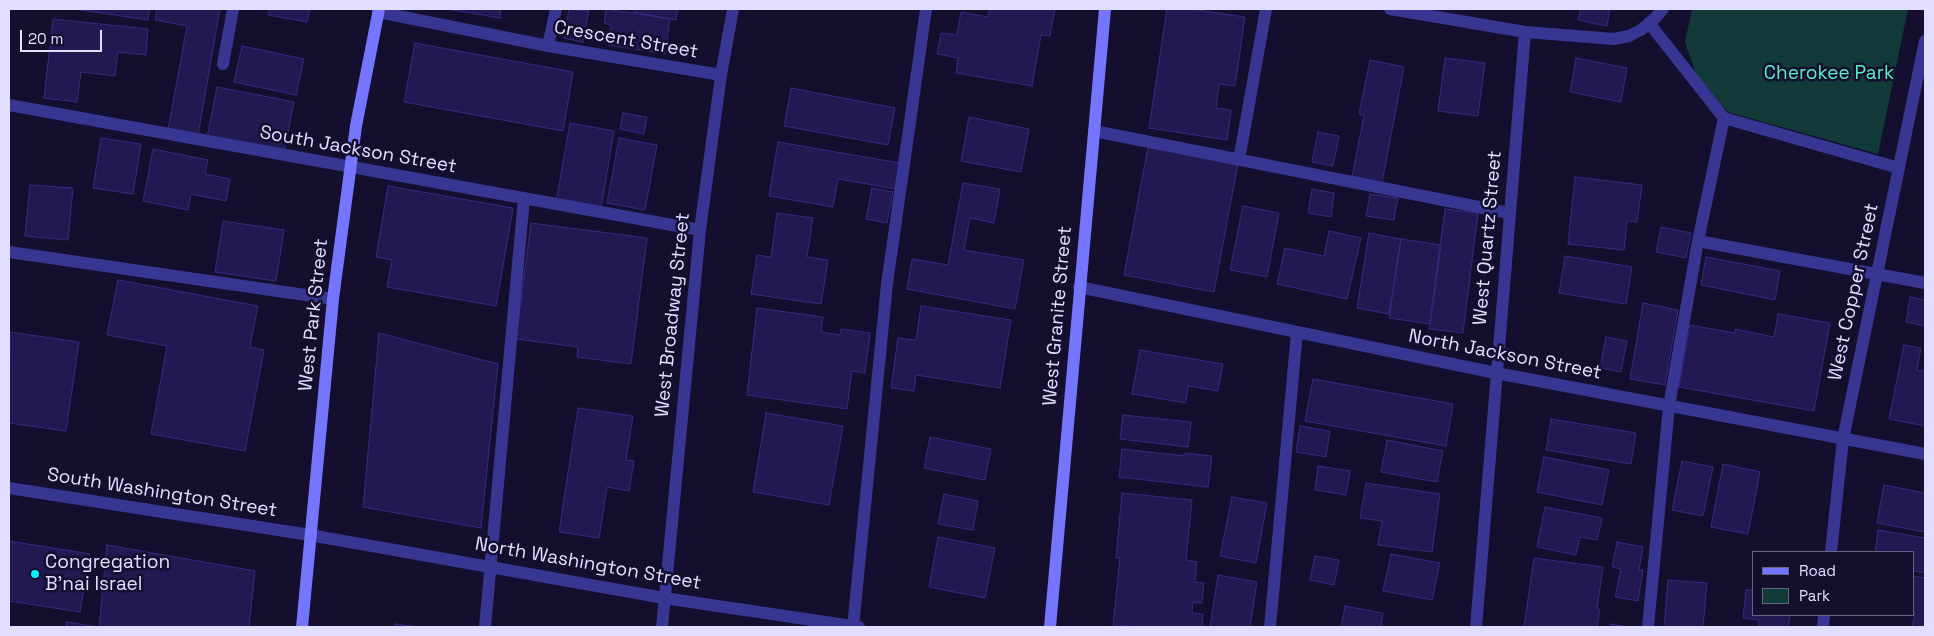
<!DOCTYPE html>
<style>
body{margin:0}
#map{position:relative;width:1934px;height:636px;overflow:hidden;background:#140f2f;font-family:"Space Grotesk",sans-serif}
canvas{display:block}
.frame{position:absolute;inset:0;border:10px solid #e1deff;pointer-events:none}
.legend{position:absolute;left:1752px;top:551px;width:162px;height:65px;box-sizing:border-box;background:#140f2f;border:1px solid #666282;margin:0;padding:6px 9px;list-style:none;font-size:15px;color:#e1deff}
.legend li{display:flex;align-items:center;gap:10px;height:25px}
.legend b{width:25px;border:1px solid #666282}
.scale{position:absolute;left:20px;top:30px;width:82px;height:22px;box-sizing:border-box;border:2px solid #e1deff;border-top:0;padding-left:6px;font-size:15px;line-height:18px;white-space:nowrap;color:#e1deff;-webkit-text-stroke:4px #140f2f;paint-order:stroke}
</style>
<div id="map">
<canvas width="1934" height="636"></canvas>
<div class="frame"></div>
<ul class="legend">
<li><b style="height:6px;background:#7575ff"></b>Road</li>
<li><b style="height:14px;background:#123a38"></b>Park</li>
</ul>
<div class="scale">20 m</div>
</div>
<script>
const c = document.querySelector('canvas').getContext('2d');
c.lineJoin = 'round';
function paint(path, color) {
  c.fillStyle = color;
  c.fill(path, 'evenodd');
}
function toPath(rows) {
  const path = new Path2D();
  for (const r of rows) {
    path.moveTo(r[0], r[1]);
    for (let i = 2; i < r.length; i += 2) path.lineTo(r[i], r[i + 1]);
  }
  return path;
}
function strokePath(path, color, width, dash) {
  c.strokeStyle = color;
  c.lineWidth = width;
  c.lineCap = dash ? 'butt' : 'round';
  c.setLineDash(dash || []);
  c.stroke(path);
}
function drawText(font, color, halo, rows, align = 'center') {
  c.font = font + ' "Space Grotesk",sans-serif';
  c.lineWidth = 5;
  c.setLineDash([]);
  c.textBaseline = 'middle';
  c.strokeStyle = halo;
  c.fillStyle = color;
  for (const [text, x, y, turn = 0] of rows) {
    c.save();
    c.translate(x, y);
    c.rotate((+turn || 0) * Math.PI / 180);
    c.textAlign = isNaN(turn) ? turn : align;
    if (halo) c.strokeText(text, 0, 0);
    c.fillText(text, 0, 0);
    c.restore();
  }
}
paint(toPath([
 [1692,9,1908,9,1878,154,1728,112,1696,74,1685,42]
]), '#123a38');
const building = toPath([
 [74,9,150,9,148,20,74,9],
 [157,9,220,9,198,135,168,130,187,26,155,20,157,9],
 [270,9,310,9,307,22,268,15,270,9],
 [447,9,501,9,500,18,447,9],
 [569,9,589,11,583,42,564,38,569,9],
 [606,9,670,19,665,54,608,45,611,25,604,23,606,9],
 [634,9,678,9,676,20,633,12,634,9],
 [990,9,1055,9,1050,36,1041,35,1032,86,956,73,958,58,937,54,941,33,957,35,961,12,988,17,990,9],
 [1167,9,1191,9,1245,17,1235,86,1219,84,1216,108,1231,110,1227,140,1149,128,1167,9],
 [1581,9,1610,9,1607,26,1578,20,1581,9],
 [53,19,148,29,146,55,118,52,115,76,81,72,77,102,44,98,53,19],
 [415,43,573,72,563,131,404,102,415,43],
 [242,46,304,59,296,95,234,82,242,46],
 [1445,58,1485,63,1478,116,1438,111,1445,58],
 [1576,58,1627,68,1621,102,1570,92,1576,58],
 [1370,60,1404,67,1382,183,1352,177,1364,115,1359,114,1370,60],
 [217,87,294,102,284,153,207,138,217,87],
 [791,88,895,108,888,145,784,126,791,88],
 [623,113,647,117,644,134,620,129,623,113],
 [969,117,1029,129,1021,172,961,161,969,117],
 [570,123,614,131,601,209,556,202,570,123],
 [1318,132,1339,136,1333,166,1312,162,1318,132],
 [101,138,141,144,133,194,93,188,101,138],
 [619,138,657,145,645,210,607,203,619,138],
 [778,142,900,163,896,189,838,179,833,207,769,196,778,142],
 [1148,147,1238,164,1214,292,1124,275,1148,147],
 [153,149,208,160,205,174,230,179,226,201,191,194,188,210,143,201,153,149],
 [1575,177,1642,185,1637,222,1627,221,1624,250,1568,244,1575,177],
 [963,183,1000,189,994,223,970,218,964,250,1024,260,1015,309,907,289,912,259,948,265,963,183],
 [30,185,73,188,68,240,25,236,30,185],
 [388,186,513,208,496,306,387,287,392,260,376,257,388,186],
 [872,188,893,192,887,223,866,219,872,188],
 [1312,189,1334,193,1331,217,1308,213,1312,189],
 [1370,194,1398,198,1394,220,1366,216,1370,194],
 [1243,206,1279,213,1267,277,1230,270,1243,206],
 [1445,209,1478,213,1463,333,1429,329,1445,209],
 [777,213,813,218,807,257,828,260,821,304,751,294,757,255,771,257,777,213],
 [223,221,284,230,276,281,215,272,223,221],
 [531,223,647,238,631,364,577,357,578,347,516,339,531,223],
 [1661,227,1691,233,1686,258,1656,252,1661,227],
 [1329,231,1361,238,1347,299,1277,284,1285,248,1324,256,1329,231],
 [1369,233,1401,239,1389,314,1357,308,1369,233],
 [1401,239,1441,245,1430,324,1389,318,1401,239],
 [1565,256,1632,267,1626,304,1559,293,1565,256],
 [1706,257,1780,271,1775,300,1701,285,1706,257],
 [118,280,258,306,250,347,264,350,245,451,151,434,167,346,107,335,118,280],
 [1910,297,1925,300,1925,326,1906,322,1910,297],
 [1643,303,1678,310,1665,385,1630,379,1643,303],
 [921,306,1011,320,1000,388,916,375,914,391,891,388,898,338,916,340,921,306],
 [757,308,823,317,821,332,840,335,841,329,870,333,865,373,852,371,847,409,747,395,757,308],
 [1778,314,1830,323,1814,411,1679,387,1690,325,1735,333,1735,329,1774,337,1778,314],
 [10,332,79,342,66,431,9,423,10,332],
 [379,333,498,364,481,528,363,507,379,333],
 [1606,337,1627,341,1621,372,1600,368,1606,337],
 [1904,345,1921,348,1917,370,1925,371,1925,426,1889,419,1904,345],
 [1140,350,1223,364,1218,391,1188,386,1186,403,1132,394,1140,350],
 [1313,379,1453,404,1446,446,1305,421,1313,379],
 [578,408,633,416,626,460,634,461,629,491,607,487,599,538,559,532,578,408],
 [766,413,843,426,829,505,753,492,766,413],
 [1123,415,1191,422,1188,447,1120,439,1123,415],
 [1551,419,1636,433,1631,464,1546,450,1551,419],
 [1300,426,1330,431,1326,457,1296,452,1300,426],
 [930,437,991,449,985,480,924,468,930,437],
 [1387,440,1443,451,1437,482,1381,472,1387,440],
 [1122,449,1185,456,1185,453,1212,456,1208,487,1119,477,1122,449],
 [1544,457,1609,470,1602,505,1537,492,1544,457],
 [1682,461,1713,467,1703,516,1672,510,1682,461],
 [1723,464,1760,472,1748,534,1711,527,1723,464],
 [1318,466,1350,471,1346,495,1315,490,1318,466],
 [1366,483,1440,494,1432,552,1378,545,1382,521,1360,518,1366,483],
 [1884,485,1925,493,1925,532,1877,523,1884,485],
 [1122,493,1192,500,1186,560,1197,562,1195,582,1204,583,1202,603,1193,602,1192,613,1203,614,1202,627,1136,627,1113,625,1120,558,1116,558,1122,493],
 [944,494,978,501,973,530,938,524,944,494],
 [1232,497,1267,503,1256,563,1220,556,1232,497],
 [1545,507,1602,518,1597,540,1580,537,1576,555,1537,547,1545,507],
 [1878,530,1925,538,1925,573,1913,571,1913,552,1875,552,1878,530],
 [938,537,995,548,985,598,929,587,938,537],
 [9,541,90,554,80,612,9,601,9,541],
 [1617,542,1643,547,1639,570,1643,570,1638,601,1615,597,1621,569,1612,567,1617,542],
 [107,545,255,571,249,627,99,627,107,545],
 [1391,554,1440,563,1432,600,1383,591,1391,554],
 [1315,556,1339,560,1334,585,1310,580,1315,556],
 [1534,558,1603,567,1597,609,1600,609,1597,627,1524,627,1534,558],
 [1218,575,1257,582,1250,627,1210,627,1218,575],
 [1913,576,1925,578,1925,627,1912,627,1915,613,1913,613,1913,576],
 [1668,580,1707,583,1703,627,1664,627,1668,580],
 [1746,590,1753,590,1753,615,1790,615,1788,627,1759,627,1759,620,1743,618,1746,590],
 [1345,606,1383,613,1381,626,1391,627,1341,627,1345,606],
 [67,622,98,627,66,627,67,622],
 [395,624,420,627,394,627,395,624],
 [1610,624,1629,627,1610,627,1610,624]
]);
paint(building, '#231952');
strokePath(building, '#382981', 1);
strokePath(toPath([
 [1649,23,1724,118,1899,168],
 [548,46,556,9],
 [223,64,233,9],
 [1094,131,1509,213],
 [1239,160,1266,9],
 [1698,241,1925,283],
 [9,252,333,299],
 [485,627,524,198],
 [853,627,887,284,926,9],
 [1270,627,1297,332],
 [1648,627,1669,406,1698,241,1724,118]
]), '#373693', 12);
strokePath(toPath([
 [1390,9,1525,32,1614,39,1629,36,1641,30,1656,17,1663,9],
 [378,12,548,46,721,75],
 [9,105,700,230],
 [1079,287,1496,373,1925,454],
 [9,488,310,535,664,598,859,627],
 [1831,552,1843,439,1925,41],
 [662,627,700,230,721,75,733,9],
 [1476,627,1525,32],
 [1823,627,1824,615]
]), '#373693', 12);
strokePath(toPath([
 [302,627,333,299,356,126,379,9],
 [1050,627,1105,9]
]), '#7575ff', 12);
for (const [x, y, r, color] of [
 [35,574,5,"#0aedff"]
]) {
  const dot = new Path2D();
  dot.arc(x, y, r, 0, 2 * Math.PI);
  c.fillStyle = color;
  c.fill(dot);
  strokePath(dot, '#140f2f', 2);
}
drawText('19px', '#e1deff', '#140f2f', [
 ["Crescent Street",626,40,10],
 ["South Jackson Street",358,150,10],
 ["West Quartz Street",1488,238,-85],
 ["West Copper Street",1854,292,-78],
 ["West Park Street",314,315,-84],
 ["West Broadway Street",673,315,-84],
 ["West Granite Street",1058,316,-85],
 ["North Jackson Street",1505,355,11],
 ["South Washington Street",162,493,9],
 ["North Washington Street",588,564,10]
]);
drawText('19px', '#5cedc5', '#140f2f', [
 ["Cherokee Park",1829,74]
]);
drawText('19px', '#e1deff', '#140f2f', [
 ["Congregation",45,563],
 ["B'nai Israel",45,585]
], 'left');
</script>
